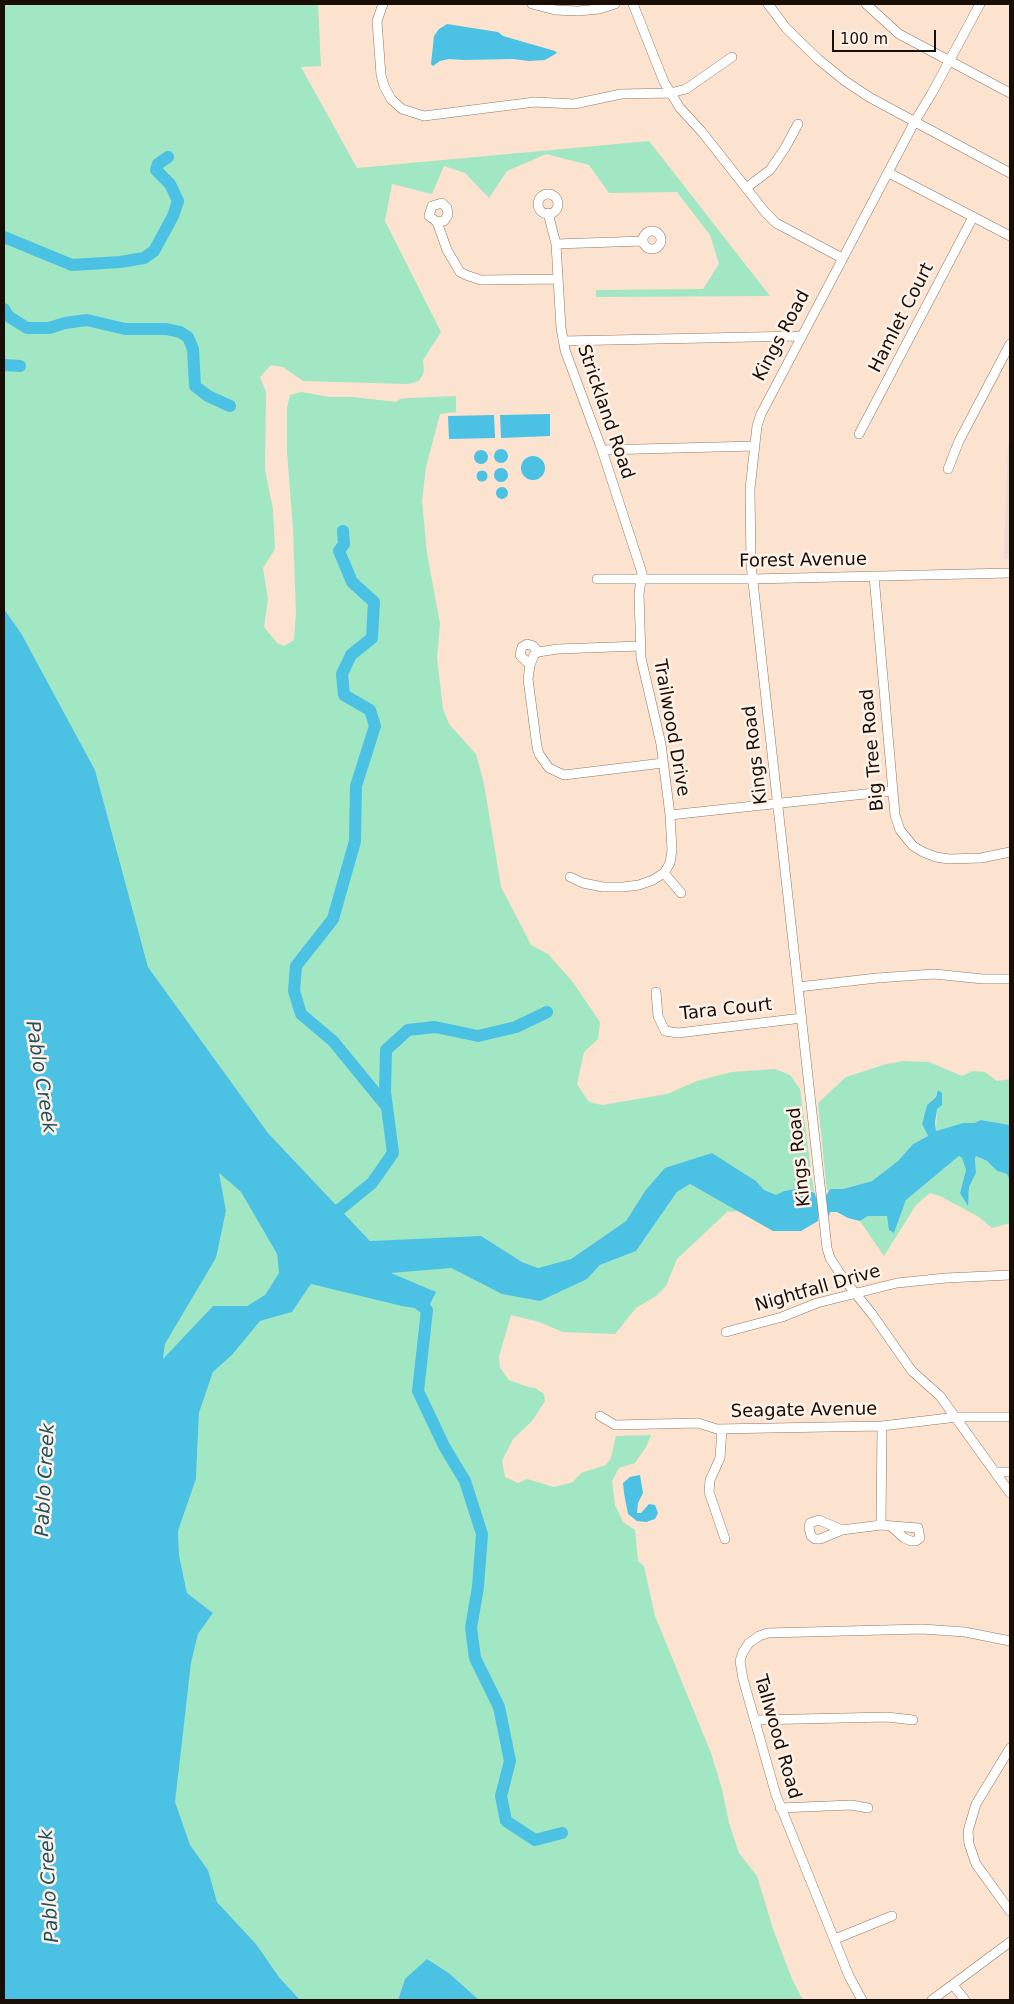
<!DOCTYPE html>
<style>
body{margin:0}
#map{position:relative;width:1014px;height:2004px;overflow:hidden;background:#fbe3cf;font-family:"DejaVu Sans",sans-serif}
canvas{display:block}
.frame{position:absolute;inset:0;border:5px solid #180e06;pointer-events:none}
.scale{position:absolute;left:832px;top:30px;width:104px;height:22px;box-sizing:border-box;border:2px solid #180e06;border-top:0;padding-left:6px;font-size:15px;line-height:18px;white-space:nowrap;color:#180e06;-webkit-text-stroke:4px #fff2e9;paint-order:stroke}
</style>
<div id="map">
<canvas width="1014" height="2004"></canvas>
<div class="frame"></div>
<div class="scale">100 m</div>
</div>
<script>
const c = document.querySelector('canvas').getContext('2d');
c.lineJoin = 'round';
function paint(path, color) {
  c.fillStyle = color;
  c.fill(path, 'evenodd');
}
function toPath(rows) {
  const path = new Path2D();
  for (const r of rows) {
    if (r.length === 3) {
      path.moveTo(r[0] + r[2], r[1]);
      path.arc(r[0], r[1], r[2], 0, 2 * Math.PI);
      continue;
    }
    path.moveTo(r[0], r[1]);
    for (let i = 2; i < r.length; i += 2) path.lineTo(r[i], r[i + 1]);
  }
  return path;
}
function strokePath(path, color, width, dash) {
  c.strokeStyle = color;
  c.lineWidth = width;
  c.lineCap = dash ? 'butt' : 'round';
  c.setLineDash(dash || []);
  c.stroke(path);
}
function drawText(font, color, halo, rows, align = 'center') {
  c.font = font + ' "DejaVu Sans",sans-serif';
  c.lineWidth = 5;
  c.setLineDash([]);
  c.textBaseline = 'middle';
  c.strokeStyle = halo;
  c.fillStyle = color;
  for (const [text, x, y, turn = 0] of rows) {
    c.save();
    c.translate(x, y);
    c.rotate((+turn || 0) * Math.PI / 180);
    c.textAlign = isNaN(turn) ? turn : align;
    if (halo) c.strokeText(text, 0, 0);
    c.fillText(text, 0, 0);
    c.restore();
  }
}
paint(toPath([
 [1010,439,1010,558,1004,558,1008,443]
]), '#f1d6d9');
paint(toPath([
 [4,4,318,4,321,66,301,67,357,168,649,141,770,296,596,297,596,290,703,289,719,264,710,235,677,192,609,193,589,165,546,154,507,171,489,198,465,173,444,166,432,194,392,184,385,221,441,332,423,360,424,372,419,381,408,384,303,381,283,367,271,365,260,377,266,392,265,470,273,509,275,549,263,568,268,599,264,627,277,643,284,646,294,640,296,613,293,529,287,452,287,408,290,395,301,392,330,397,353,397,396,402,400,399,408,398,456,396,456,412,440,414,426,467,422,501,427,553,440,624,437,658,443,709,449,724,476,754,484,784,501,887,512,908,531,945,548,954,572,981,600,1022,598,1039,584,1052,577,1084,589,1102,602,1105,667,1094,697,1081,732,1072,775,1069,790,1075,800,1089,814,1192,800,1188,784,1191,776,1196,764,1190,756,1181,712,1153,645,1191,626,1221,571,1259,538,1268,522,1262,481,1237,370,1241,268,1133,148,967,95,770,21,633,4,609],
 [904,1061,929,1062,962,1076,973,1071,985,1072,997,1081,1010,1079,1010,1125,981,1120,974,1123,963,1123,936,1131,937,1108,942,1104,942,1093,938,1090,936,1096,927,1105,922,1124,928,1136,913,1144,898,1161,872,1181,843,1189,830,1189,827,1191,818,1103,846,1077,886,1064],
 [959,1156,962,1158,966,1170,960,1193,969,1196,969,1187,976,1173,975,1159,976,1156,987,1161,997,1171,1007,1174,1010,1181,1010,1223,992,1228,979,1217,942,1197,930,1193,916,1205,884,1256,860,1221,868,1216,887,1216,894,1233,906,1200],
 [218,1172,241,1192,277,1254,279,1273,265,1296,247,1306,213,1306,163,1360,165,1344,216,1258,226,1211],
 [690,1184,739,1211,727,1212,677,1259,666,1286,656,1296,636,1308,615,1334,563,1332,539,1322,511,1315,499,1356,500,1368,509,1380,528,1387,535,1388,544,1394,545,1401,532,1421,513,1439,502,1461,505,1477,518,1483,527,1479,554,1487,573,1482,581,1473,606,1465,611,1458,616,1436,651,1435,646,1447,635,1463,619,1468,612,1481,615,1505,623,1522,635,1530,638,1561,644,1566,645,1571,655,1616,711,1753,722,1789,729,1823,739,1853,757,1876,773,1929,792,1979,803,2000,479,2000,450,1974,405,1979,398,2000,300,2000,279,1977,256,1944,217,1902,208,1870,190,1845,174,1802,191,1663,198,1634,213,1613,187,1593,179,1555,178,1531,196,1479,199,1413,213,1372,232,1355,260,1321,292,1312,311,1284,351,1293,390,1273,435,1268,451,1268,502,1294,587,1279,600,1265,636,1251,677,1192]
]), '#a1e7c3');
paint(toPath([
 [447,24,498,32,503,36,555,51,557,53,545,60,529,61,513,59,463,60,449,59,440,61,433,66,431,64,434,36,439,29],
 [550,414,550,436,501,438,500,415],
 [494,415,495,438,449,439,448,416],
 [501,456,7],
 [481,457,7],
 [533,468,12],
 [501,475,7],
 [482,476,5.5],
 [502,493,6],
 [4,609,21,633,95,770,148,967,268,1133,370,1241,481,1236,522,1262,538,1268,571,1259,626,1221,645,1191,665,1168,712,1153,756,1181,764,1190,776,1195,784,1191,800,1188,815,1193,816,1198,818,1200,824,1199,830,1189,843,1189,872,1181,898,1161,913,1144,928,1136,922,1124,927,1105,936,1097,938,1090,942,1093,942,1105,937,1109,935,1123,936,1131,963,1123,974,1123,981,1120,1010,1125,1010,1181,1007,1174,997,1171,987,1161,976,1156,975,1159,976,1173,969,1187,968,1206,960,1193,966,1170,962,1158,959,1156,906,1200,894,1233,889,1230,887,1216,868,1216,860,1221,848,1218,837,1212,830,1212,829,1216,826,1213,819,1214,818,1221,801,1231,773,1231,690,1184,677,1192,636,1251,600,1265,587,1279,540,1301,502,1294,451,1268,391,1273,436,1292,427,1310,402,1306,311,1284,292,1312,260,1321,232,1355,213,1372,199,1413,196,1479,178,1531,179,1555,187,1593,213,1613,198,1634,191,1663,175,1802,190,1845,208,1870,217,1902,256,1944,279,1977,300,2000,4,2000],
 [219,1173,241,1192,277,1254,279,1273,265,1295,247,1306,213,1306,163,1359,165,1344,216,1258,226,1211],
 [640,1475,643,1493,638,1503,637,1513,641,1513,649,1504,655,1505,658,1513,655,1519,646,1522,637,1521,628,1514,624,1493,623,1483,630,1477],
 [427,1959,450,1974,479,2000,398,2000,405,1979]
]), '#4bc1e4');
strokePath(toPath([
 [4,237,72,265,120,262,144,258,154,251,173,216,178,201,170,184,156,170,158,164,168,157],
 [4,309,8,316,27,328,49,328,65,323,87,320,125,329,166,329,180,332,188,337,193,349,195,386,208,396,230,406],
 [4,365,20,366],
 [343,531,344,544,339,551,352,582,374,602,372,638,351,655,342,674,344,695,370,710,375,726,356,786,355,841,333,919,296,966,294,991,301,1014,333,1041,387,1107],
 [323,1211,339,1210,372,1183,393,1153,385,1092,386,1050,408,1030,435,1027,478,1036,516,1027,547,1012],
 [413,1299,427,1310,418,1391,444,1446,465,1481,482,1534,478,1587,471,1628,475,1658,499,1707,510,1761,501,1796,506,1821,535,1840,562,1833]
]), '#4bc1e4', 12);
const minor = toPath([
 [383,4,377,21,381,75,384,86,391,99,402,109,424,116,535,102,574,104,621,94,670,93,686,89,732,57],
 [532,4,555,10,578,11,599,9,615,4],
 [633,4,664,82,680,108,702,132,765,212,776,223,842,258],
 [768,4,786,28,818,59,845,81,869,97,1010,173],
 [866,4,899,34,1010,93],
 [980,4,932,93,915,121,761,414,757,426,750,489,751,564,827,1248,830,1258,843,1278,872,1314,912,1371,940,1396,1010,1493],
 [889,173,1010,236],
 [746,188,770,170,785,148,798,124],
 [548,204,10],
 [548,213,556,244,561,328,565,350,602,450,642,573,639,594,641,658,661,744,670,815,672,850,670,863,664,873,653,880,639,885,623,887,603,887,583,883,570,877],
 [437,222,444,221,448,215,447,208,442,203,432,206,429,216,437,222,447,250,460,272,466,275,481,280,557,279],
 [652,240,9],
 [556,244,643,241],
 [563,341,800,336],
 [859,434,973,217],
 [602,450,755,446],
 [948,469,959,441,1010,344],
 [874,576,895,815,900,830,913,846,923,852,936,857,949,859,981,858,1010,852],
 [597,579,752,579,1010,573],
 [640,646,558,649,538,652,534,655,530,665,528,679,537,747,539,754,549,768,564,775,663,763],
 [530,665,520,655,522,647,527,644,533,646,538,652],
 [670,815,893,791],
 [664,873,681,893],
 [798,987,877,978,934,974,983,979,1010,979],
 [656,992,658,1016,665,1031,678,1033,802,1018],
 [726,1332,782,1317,817,1303,897,1283,946,1278,1010,1275],
 [600,1416,615,1425,698,1423,717,1429,882,1426,957,1417,1010,1417],
 [722,1429,720,1458,710,1480,709,1492,725,1539],
 [996,1472,1010,1472],
 [881,1525,918,1528,920,1538,916,1541,911,1541,904,1538,892,1527],
 [842,1530,819,1520,810,1523,809,1528,811,1536,815,1539,820,1539,842,1530,881,1525,882,1426],
 [755,1720,887,1717,913,1720],
 [1010,1748,976,1804,968,1831,969,1844,976,1864,1010,1911],
 [780,1808,851,1805,868,1808],
 [835,1939,892,1916],
 [953,1985,965,2000],
 [862,2000,849,1976,776,1795,743,1679,740,1661,743,1652,749,1643,759,1636,768,1633,922,1629,965,1632,1010,1641],
 [932,2000,1010,1942]
]);
strokePath(minor, '#927761', 10);
strokePath(minor, '#fff', 9);
drawText('18px', '#180e06', '#fff2e9', [
 ["Hamlet Court",902,318,-63],
 ["Kings Road",782,336,-62],
 ["Strickland Road",605,412,71],
 ["Forest Avenue",803,561,-1],
 ["Trailwood Drive",671,728,80],
 ["Big Tree Road",873,750,-95],
 ["Kings Road",756,755,-97],
 ["Tara Court",726,1010,-6],
 ["Kings Road",800,1157,-96],
 ["Nightfall Drive",818,1289,-16],
 ["Seagate Avenue",804,1411,-1],
 ["Tallwood Road",777,1737,74]
]);
drawText('italic 19px', '#1e505f', '#fff2e9', [
 ["Pablo Creek",40,1077,81],
 ["Pablo Creek",46,1480,-87],
 ["Pablo Creek",50,1886,-93]
]);
</script>
